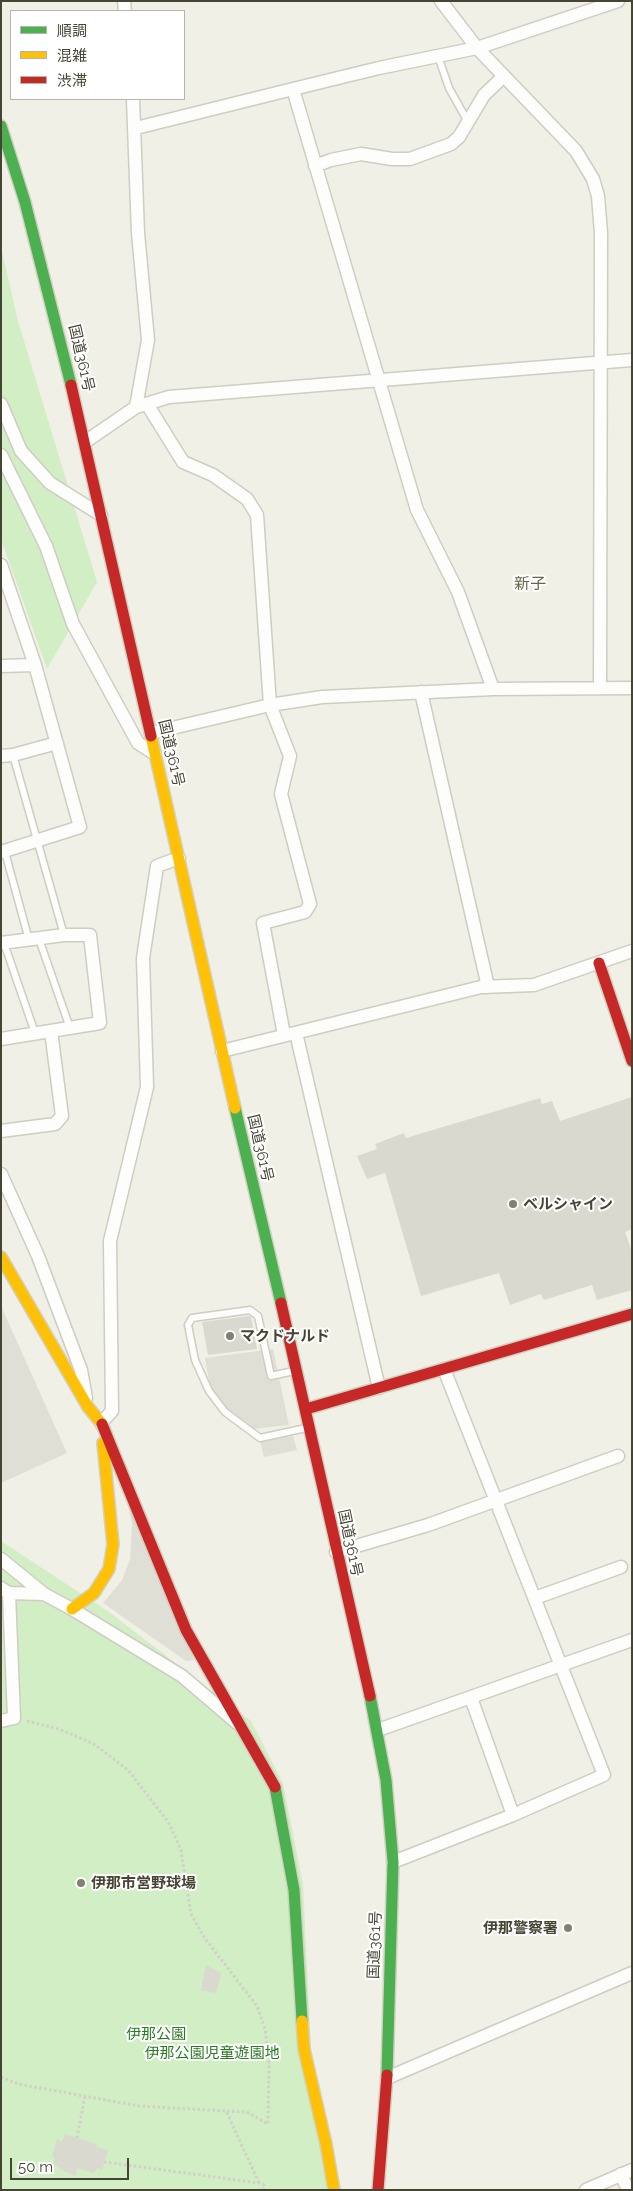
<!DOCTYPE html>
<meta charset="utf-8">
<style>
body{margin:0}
#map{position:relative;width:633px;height:2191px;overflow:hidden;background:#f0f0e6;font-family:Raleway,"Noto Sans JP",sans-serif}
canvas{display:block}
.frame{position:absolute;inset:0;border:2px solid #464433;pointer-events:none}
.legend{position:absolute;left:10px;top:10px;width:175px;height:90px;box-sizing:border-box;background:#fff;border:1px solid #b5b4ad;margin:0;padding:6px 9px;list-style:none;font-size:15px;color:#464433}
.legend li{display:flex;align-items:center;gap:10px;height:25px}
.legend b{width:25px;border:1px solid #b5b4ad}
.scale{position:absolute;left:10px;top:2158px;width:119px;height:22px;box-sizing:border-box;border:2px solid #464433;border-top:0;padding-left:6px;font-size:15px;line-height:18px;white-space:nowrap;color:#464433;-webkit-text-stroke:4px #fff;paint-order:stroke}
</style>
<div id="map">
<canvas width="633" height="2191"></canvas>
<div class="frame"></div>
<ul class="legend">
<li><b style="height:6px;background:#4caf50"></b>順調</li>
<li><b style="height:6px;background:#ffc107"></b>混雑</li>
<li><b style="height:6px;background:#c62828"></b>渋滞</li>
</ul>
<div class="scale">50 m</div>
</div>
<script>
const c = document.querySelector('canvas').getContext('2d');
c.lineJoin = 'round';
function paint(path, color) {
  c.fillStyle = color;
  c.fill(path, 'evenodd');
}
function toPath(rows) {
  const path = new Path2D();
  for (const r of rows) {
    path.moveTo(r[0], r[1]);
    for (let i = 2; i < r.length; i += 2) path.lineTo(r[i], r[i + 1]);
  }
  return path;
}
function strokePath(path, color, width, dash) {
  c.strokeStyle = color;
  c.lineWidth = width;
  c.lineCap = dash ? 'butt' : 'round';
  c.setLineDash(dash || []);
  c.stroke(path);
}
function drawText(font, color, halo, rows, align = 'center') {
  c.font = font + ' Raleway,"Noto Sans JP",sans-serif';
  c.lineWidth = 4;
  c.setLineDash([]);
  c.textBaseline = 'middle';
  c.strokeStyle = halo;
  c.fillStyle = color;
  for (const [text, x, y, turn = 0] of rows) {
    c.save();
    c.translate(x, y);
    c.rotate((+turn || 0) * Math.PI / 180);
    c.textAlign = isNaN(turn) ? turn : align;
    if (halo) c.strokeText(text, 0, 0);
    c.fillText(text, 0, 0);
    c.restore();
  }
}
paint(toPath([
 [1,247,18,321,97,582,47,669,1,539],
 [1,1541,109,1612,251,1721,283,1783,303,1884,311,2049,340,2190,1,2190]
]), '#d2eec4');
paint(toPath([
 [1,1306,67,1453,1,1483],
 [273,1349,289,1425,253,1429,227,1410,210,1386,205,1358],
 [293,1436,297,1450,264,1457,260,1442],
 [125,1491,194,1660,186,1661,103,1603,122,1580,130,1559,132,1524]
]), '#dfdfd6');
paint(toPath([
 [632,1097,632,1229,625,1232,632,1252,632,1290,597,1300,592,1285,544,1300,541,1294,510,1305,499,1273,421,1296,385,1173,367,1179,357,1156,377,1149,375,1144,404,1133,406,1138,540,1098,542,1104,552,1101,560,1121],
 [249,1316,251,1317,257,1349,208,1355,202,1322],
 [206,1965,221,1973,216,1993,201,1990],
 [65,2134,96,2144,97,2147,108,2150,102,2170,97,2168,94,2173,77,2168,76,2176,64,2171,53,2164,55,2159,52,2156,57,2139,62,2142]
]), '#d9d9cf');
const lane = toPath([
 [438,56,449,88,468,122],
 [13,755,64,935],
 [5,852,29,940],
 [39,939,70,1028],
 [4,943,35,1033],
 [294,1371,271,1376,258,1316,250,1310,192,1318,188,1325,195,1360,209,1391,225,1412,260,1438,306,1428]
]);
const street = toPath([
 [124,1,125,11],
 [441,1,477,48,576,151,593,179,598,196,601,233,600,687],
 [293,89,379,68,477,48,618,1],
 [133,99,138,233,148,340,136,407],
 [136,128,293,89,417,510,458,592,493,689],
 [315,166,331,160,361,154,392,159,410,159,451,144,459,137,484,95,504,76],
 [1,404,21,451,50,483,101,515],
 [147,404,183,462,213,475,247,499,257,515,270,705,290,756,281,794,310,904,305,912,263,923,284,1035],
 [85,442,136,407,169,397,632,360],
 [1,455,46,546,73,624,138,743,155,754],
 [1,565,35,665,80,827,1,852],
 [1,666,35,665],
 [421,692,488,987],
 [151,733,270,705,322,697,493,689,632,688],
 [1,756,13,755,57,743],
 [1,943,64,935,90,935,100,1023,1,1039],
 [296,1033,379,1388],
 [222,1051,481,987,534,985,632,951],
 [1,1131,55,1124,62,1116,51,1031],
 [1,1174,38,1256,81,1370,86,1398],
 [101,1423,112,1411,110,1241,147,1087,143,958,157,866,179,858],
 [336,1552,428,1525,618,1456],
 [1,1559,44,1594,72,1609,182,1676,237,1723],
 [1,1588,9,1593,44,1594],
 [535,1598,621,1567],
 [471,1698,513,1815],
 [1,1721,14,1718,9,1593],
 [378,1730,632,1640],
 [393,1862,513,1815,604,1775,444,1369],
 [387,2078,632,1973],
 [621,2174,628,2190],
 [586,2190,632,2170]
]);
const fast = toPath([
 [1,126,25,202,71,385],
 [235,1108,281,1303],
 [370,1696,386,1780,393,1862,387,2075],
 [275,1787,294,1890,302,2021]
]);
const slow = toPath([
 [151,736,235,1108],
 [1,1257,88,1407,102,1424],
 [72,1609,94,1593,109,1569,113,1544,103,1443],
 [302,2021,304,2049,326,2144,334,2190]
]);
const jam = toPath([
 [71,385,151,736],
 [599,963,632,1061],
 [281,1303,370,1696],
 [306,1409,632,1314],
 [102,1424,186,1630,275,1787],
 [378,2190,387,2075]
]);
strokePath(lane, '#cecdc4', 9);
strokePath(street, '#cecdc4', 15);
strokePath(fast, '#d0d1bf', 14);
strokePath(slow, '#d0d1bf', 14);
strokePath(jam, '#d0d1bf', 14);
strokePath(toPath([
 [27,1721,59,1729,94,1744,128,1770,169,1823,181,1850,191,1914,204,1937,257,2006,265,2029,269,2060,268,2124,247,2112,226,2111,259,2183],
 [1,2077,18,2084,139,2106,226,2111],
 [77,2138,85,2096],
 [104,2162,259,2183,264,2185,264,2190]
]), '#d1d0c9', 3, [2.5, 2.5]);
strokePath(lane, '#fdfdfb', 6);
strokePath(street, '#fdfdfb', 12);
strokePath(fast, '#4caf50', 11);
strokePath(slow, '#ffc107', 11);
strokePath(jam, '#c62828', 11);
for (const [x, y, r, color] of [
 [513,1204,5,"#828072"],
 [230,1336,5,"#828072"],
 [81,1883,5,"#828072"],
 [568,1928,5,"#828072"]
]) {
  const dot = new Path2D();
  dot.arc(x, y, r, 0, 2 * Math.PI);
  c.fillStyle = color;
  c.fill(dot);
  strokePath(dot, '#fff', 2);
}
drawText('15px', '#464433', '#fff', [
 ["国道361号",81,358,77],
 ["国道361号",171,753,77],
 ["国道361号",260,1148,77],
 ["国道361号",350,1543,78],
 ["国道361号",375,1945,-88]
]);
drawText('bold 15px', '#464433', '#fff', [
 ["ベルシャイン",523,1204],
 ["マクドナルド",240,1336],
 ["伊那市営野球場",91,1883],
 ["伊那警察署",558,1928,"right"]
], 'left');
drawText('15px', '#2a7c22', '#fff', [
 ["伊那公園",156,2034],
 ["伊那公園児童遊園地",212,2053]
]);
drawText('16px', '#696649', '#fff', [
 ["新子",530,584]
]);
</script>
